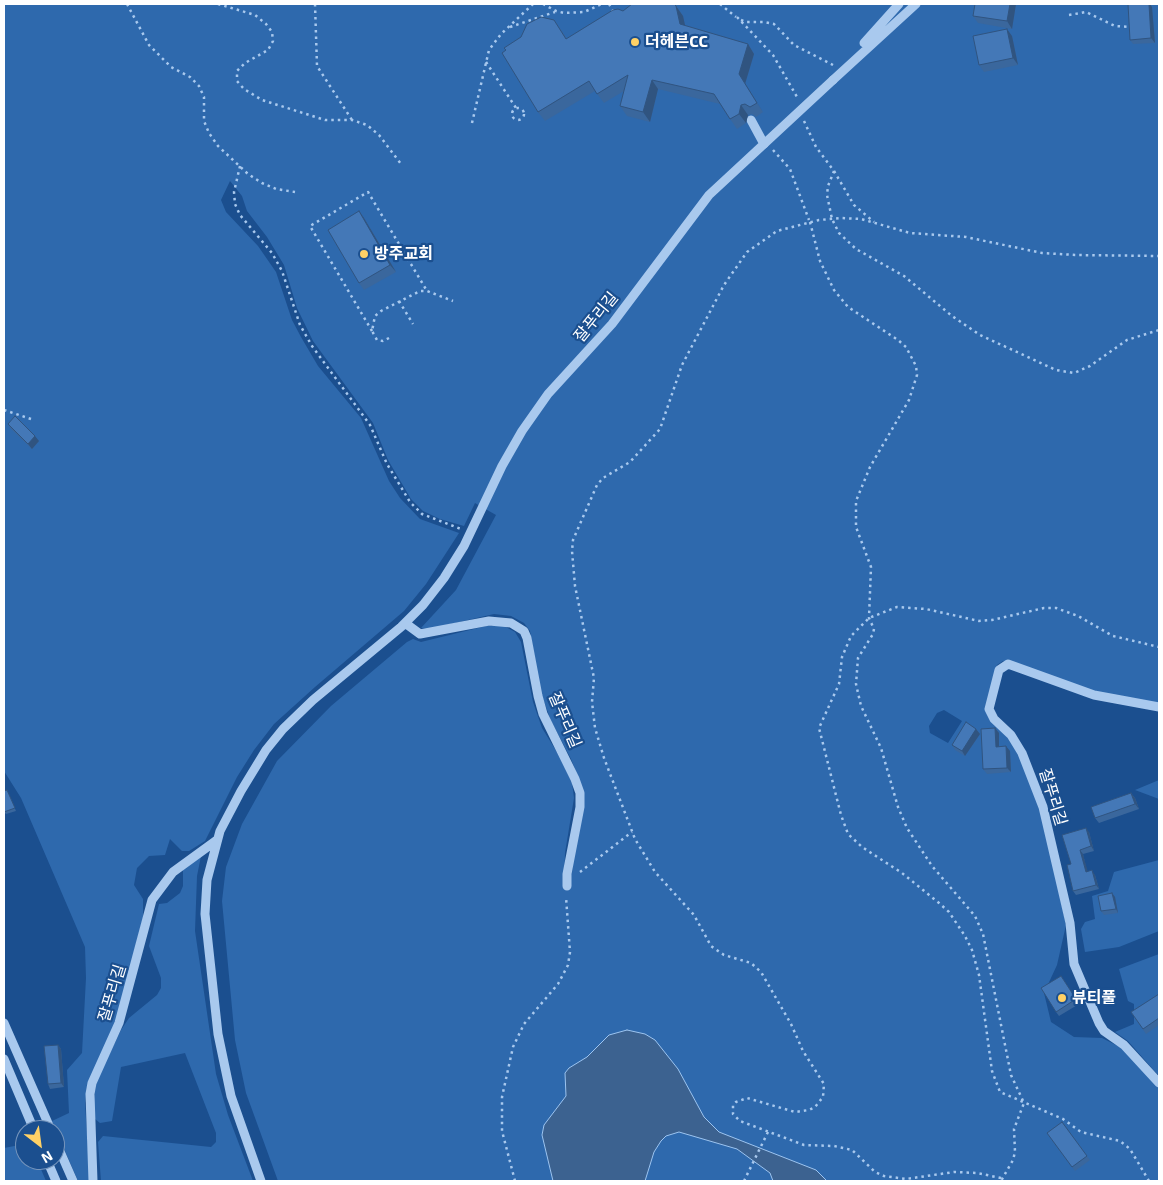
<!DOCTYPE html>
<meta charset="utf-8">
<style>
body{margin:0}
#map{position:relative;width:1163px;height:1185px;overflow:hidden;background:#1b4f8f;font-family:"Exo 2",sans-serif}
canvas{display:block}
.frame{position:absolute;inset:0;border:5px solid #fff;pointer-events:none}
.north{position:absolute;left:15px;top:1120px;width:50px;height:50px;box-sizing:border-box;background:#1b4f8f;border:1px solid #7695bc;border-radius:50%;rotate:150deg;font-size:14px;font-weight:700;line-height:20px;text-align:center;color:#fff}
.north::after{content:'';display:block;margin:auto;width:18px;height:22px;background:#ffd166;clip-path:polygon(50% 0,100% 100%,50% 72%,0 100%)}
</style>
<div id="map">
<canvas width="1163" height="1185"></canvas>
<div class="frame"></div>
<div class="north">N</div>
</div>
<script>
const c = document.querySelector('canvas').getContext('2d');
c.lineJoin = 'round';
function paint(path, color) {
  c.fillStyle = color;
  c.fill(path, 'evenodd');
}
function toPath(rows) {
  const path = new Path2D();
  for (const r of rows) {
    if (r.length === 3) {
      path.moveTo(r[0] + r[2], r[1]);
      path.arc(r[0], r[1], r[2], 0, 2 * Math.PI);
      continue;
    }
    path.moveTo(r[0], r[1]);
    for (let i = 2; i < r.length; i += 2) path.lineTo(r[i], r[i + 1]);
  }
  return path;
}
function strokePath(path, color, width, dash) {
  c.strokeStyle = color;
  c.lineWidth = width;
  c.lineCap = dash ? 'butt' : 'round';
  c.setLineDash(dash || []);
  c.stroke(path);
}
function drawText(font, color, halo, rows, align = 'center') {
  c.font = font + ' "Exo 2","Noto Sans KR",sans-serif';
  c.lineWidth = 4.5;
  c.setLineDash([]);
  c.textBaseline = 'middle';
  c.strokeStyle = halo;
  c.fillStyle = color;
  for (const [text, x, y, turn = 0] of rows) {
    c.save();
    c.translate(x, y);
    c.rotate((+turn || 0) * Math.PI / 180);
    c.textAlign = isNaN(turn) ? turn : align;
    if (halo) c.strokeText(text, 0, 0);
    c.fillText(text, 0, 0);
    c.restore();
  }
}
paint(toPath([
 [4,4,1159,4,1159,704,1103,694,1003,661,997,665,986,706,1019,754,1042,814,1066,925,1057,965,1044,993,1051,1022,1074,1037,1102,1038,1124,1049,1159,1087,1159,1181,278,1181,246,1093,235,1040,222,901,226,867,242,824,277,761,331,706,407,642,413,639,421,642,486,626,504,626,515,632,521,642,533,702,542,728,560,757,572,783,574,798,565,853,564,885,572,873,581,784,571,759,551,721,541,693,530,631,524,623,511,616,494,614,429,629,421,628,456,590,496,515,475,503,464,526,440,519,423,511,411,499,388,460,373,423,313,341,297,308,284,265,267,237,247,211,242,196,230,181,221,200,226,212,258,246,276,272,292,320,301,337,318,366,361,418,389,481,400,498,420,519,459,533,426,584,404,611,315,687,274,724,254,750,237,777,205,841,189,851,182,851,170,839,165,855,149,856,137,868,134,885,143,899,143,918,115,1024,87,1087,85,1103,90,1181,78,1181,52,1121,69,1113,67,1070,82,1053,86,978,85,947,21,798,4,771],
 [944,710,962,721,948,743,930,733,929,726,937,713],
 [1159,780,1159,799,1135,790],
 [201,856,197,876,195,931,216,1074,228,1115,253,1181,101,1181,98,1142,103,1136,211,1147,216,1142,216,1133,185,1053,121,1067,112,1121,100,1123,95,1119,93,1111,96,1082,121,1030,129,1018,157,995,161,988,161,978,149,946,159,904,167,903,180,893,183,886,183,870],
 [1159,860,1159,931,1119,947,1085,952,1081,929,1085,922,1095,919,1092,896,1108,891,1114,872],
 [1159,954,1159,1073,1157,1074,1128,1041,1115,1032,1134,1024,1134,1004,1128,1001,1119,969],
 [25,1144,25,1160,37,1160,46,1181,4,1181,4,1148]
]), '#2e69ad');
const water = toPath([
 [627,1030,645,1034,655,1040,678,1069,704,1117,719,1132,816,1170,827,1181,773,1181,770,1173,737,1149,679,1132,666,1136,661,1141,654,1152,645,1181,553,1181,542,1135,544,1125,566,1096,565,1073,569,1068,587,1057,609,1035,627,1030]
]);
paint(water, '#3c6290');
strokePath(water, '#9cc4f0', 1);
strokePath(toPath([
 [127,4,149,45,171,67,190,77,199,86,204,97,204,121,209,133,218,146,248,174,262,183,276,189,295,192],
 [218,4,255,15,266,24,272,32,273,41,268,50,245,63,237,71,237,81,244,89,262,100,325,120,352,120,367,125,379,135,401,164],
 [315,4,317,66,352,120],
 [543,4,556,11,564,13,584,12,602,4],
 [609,4,614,13],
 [720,4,736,17],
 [1069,15,1086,12,1115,26,1131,27],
 [737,17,773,55,797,97],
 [741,20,746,22,764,22,774,24,794,45,833,65],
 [510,27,555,12],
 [486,62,516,108],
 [518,114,6],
 [804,121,816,147,834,171,828,186,827,195,832,219,839,233,856,249,904,276,952,316,980,335,1056,370,1074,373,1090,366,1127,340,1159,330],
 [472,123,489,50,501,34,533,4],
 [773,150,790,169,809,220],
 [240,166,234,192,235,204,240,215,272,253,282,271,300,325,312,346,370,425,387,464,410,502,422,514,461,529],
 [834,171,854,205,874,222],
 [810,222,820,261,834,290,848,307,898,340,906,347,916,366,917,375,909,400,870,467,856,501,856,527,871,567,869,618,874,629,873,634,858,658,856,684,861,706,881,748,898,807,907,828,932,866,975,916,983,934,1011,1075,1024,1103,1014,1129,1015,1152,1013,1160,1001,1181],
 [399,301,413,324],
 [372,331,310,226,368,192,427,291],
 [389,338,383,341,377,340,372,331,375,316,381,311,420,291,427,291,453,301],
 [4,410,31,419],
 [580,872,632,832],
 [1001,1178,977,1173,954,1172,906,1179,884,1176,875,1172,852,1150,834,1146,804,1145,740,1121,733,1114,733,1105,736,1102,747,1098,795,1112,809,1110,815,1107,823,1097,824,1084,803,1051,791,1024,761,972,751,963,724,955,711,946,694,915,655,872,635,839,604,758,595,728,592,702,594,678,575,586,572,551,573,540,597,485,603,478,630,462,660,429,682,365,724,285,747,252,777,231,819,220,841,218,861,219,910,233,966,237,1042,253,1075,255,1159,256],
 [515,1181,502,1131,502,1097,513,1047,524,1024,558,984,568,965,570,952,566,897],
 [744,1181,768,1132],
 [1149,1181,1130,1149,1120,1141,1081,1132,1063,1119,1000,1092,992,1071,979,975,972,950,965,936,949,912,939,903,902,873,862,847,848,834,841,815,819,728,839,684,842,657,851,636,869,618,897,607,926,609,979,621,992,620,1044,608,1056,608,1078,616,1113,636,1159,647]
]), '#a9c9ee', 2.5, [2.5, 4]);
strokePath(toPath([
 [864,43,899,4],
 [833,80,916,4],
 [405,623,420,634,489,621,511,623,524,631,527,638,538,696,543,714,575,779,580,793,580,807,567,874,567,886],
 [1159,707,1094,695,1008,664,999,670,989,709,994,719,1011,735,1022,753,1043,807,1070,923,1074,964,1099,1023,1104,1031,1124,1045,1159,1083],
 [4,1023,51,1130],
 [4,1059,34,1130],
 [55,1140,73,1181],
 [47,1160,56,1181],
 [93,1181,90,1094,92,1083,119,1023,152,900,173,872,217,840],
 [261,1181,231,1096,218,1034,205,914,207,880,220,831,241,791,266,750,283,729,313,700,401,627,423,605,444,578,464,546,502,466,522,431,548,394,612,324,709,195,764,144,751,120]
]), '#a9c9ee', 9);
strokePath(toPath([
 [764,144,833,80]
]), '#a9c9ee', 9);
paint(toPath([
 [975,4,1016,4,1012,29,978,23,973,16],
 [676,6,683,16,685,26,748,44,754,54,745,84,763,112,756,117,752,114,748,115,746,123,737,129,720,104,658,89,650,122,627,116,620,106,624,91,604,103,595,91,545,121,538,112,554,20,567,39],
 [1152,7,1155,43,1133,44,1130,40],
 [1012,36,1018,65,984,72,979,65],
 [359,211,364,218,396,272,364,290,359,283],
 [8,424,39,441,32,449,11,429],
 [995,728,999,733,999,747,1010,751,1011,772,987,774,983,769],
 [976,729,980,734,965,756,955,750,952,745],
 [7,790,16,811,6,814,4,812],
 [1131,793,1135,798,1139,809,1099,823,1095,818],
 [1089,832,1094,851,1083,854,1087,871,1095,875,1099,889,1076,895,1073,891,1071,864],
 [1112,893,1115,897,1118,913,1104,915,1101,911],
 [1061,976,1079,1004,1059,1016,1056,1012],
 [1159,994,1159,1025,1146,1034,1131,1012],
 [58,1045,61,1049,64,1087,50,1089,48,1084],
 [1062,1122,1090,1160,1075,1171,1047,1133]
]), '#3a679d');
paint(toPath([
 [1010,4,1016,4,1012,29,1007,21],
 [1149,4,1150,4,1152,7,1155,43,1151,38],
 [676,6,683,16,687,34,680,24],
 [1007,29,1012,36,1018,65,1013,58],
 [748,44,754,54,745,84,763,112,739,74],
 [652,80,658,89,650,122,643,112],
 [741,105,748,115,746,123,739,114],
 [359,211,364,218,396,272,390,265],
 [35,436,39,441,32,449,28,444],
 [995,728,999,733,999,752,996,747],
 [976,729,980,734,965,756,962,751],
 [1006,746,1010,751,1011,772,1007,768],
 [1131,793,1135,798,1139,809,1135,804],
 [1086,828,1089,832,1094,851,1091,846],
 [1080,850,1083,854,1089,876,1086,872],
 [1092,870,1095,875,1099,889,1096,885],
 [1112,893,1115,897,1118,913,1116,909],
 [58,1045,61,1049,64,1087,61,1083]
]), '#305480');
const building = toPath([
 [632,4,674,4,676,6,680,24,748,44,739,74,757,103,750,107,745,104,741,105,739,114,730,119,714,94,652,80,643,112,620,106,628,75,597,94,589,81,538,112,502,53,506,50,504,48,521,37,527,24,541,17,554,20,566,39,613,10,618,9,623,11,632,4],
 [975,4,1010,4,1007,21,973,16,975,4],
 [1128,4,1149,4,1151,38,1130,40,1128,4],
 [1007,29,1013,58,979,65,973,36,1007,29],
 [359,211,390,265,359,283,328,230,359,211],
 [15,416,35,436,28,444,8,424,15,416],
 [966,722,976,729,962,751,952,745,966,722],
 [995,728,996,747,1006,746,1007,768,983,769,981,729,995,728],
 [7,790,15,808,4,812,4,791,7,790],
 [1131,793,1135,804,1095,818,1091,807,1131,793],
 [1086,828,1091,846,1080,850,1086,872,1092,870,1096,885,1073,891,1067,865,1071,864,1062,835,1086,828],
 [1112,893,1116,909,1101,911,1098,896,1112,893],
 [1061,976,1076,999,1056,1012,1041,988,1061,976],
 [1159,994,1159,1018,1143,1029,1131,1012,1159,994],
 [58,1045,61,1083,48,1084,44,1046,58,1045],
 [1062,1122,1087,1156,1072,1167,1047,1133,1062,1122]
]);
paint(building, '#4478b7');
strokePath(building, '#305480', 1);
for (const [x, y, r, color] of [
 [635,42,5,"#ffd166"],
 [364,254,5,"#ffd166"],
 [1062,998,5,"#ffd166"]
]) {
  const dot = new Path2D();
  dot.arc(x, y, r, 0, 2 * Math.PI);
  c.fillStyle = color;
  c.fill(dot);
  strokePath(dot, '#1b4f8f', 2);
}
drawText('bold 16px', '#fff', '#1b4f8f', [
 ["더헤븐CC",645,42],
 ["방주교회",374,254],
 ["뷰티풀",1072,998]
], 'left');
drawText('16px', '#fff', '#1b4f8f', [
 ["잘푸리길",596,317,-51],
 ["잘푸리길",565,720,67],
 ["잘푸리길",1053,797,73],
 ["잘푸리길",112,993,-73]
]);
</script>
